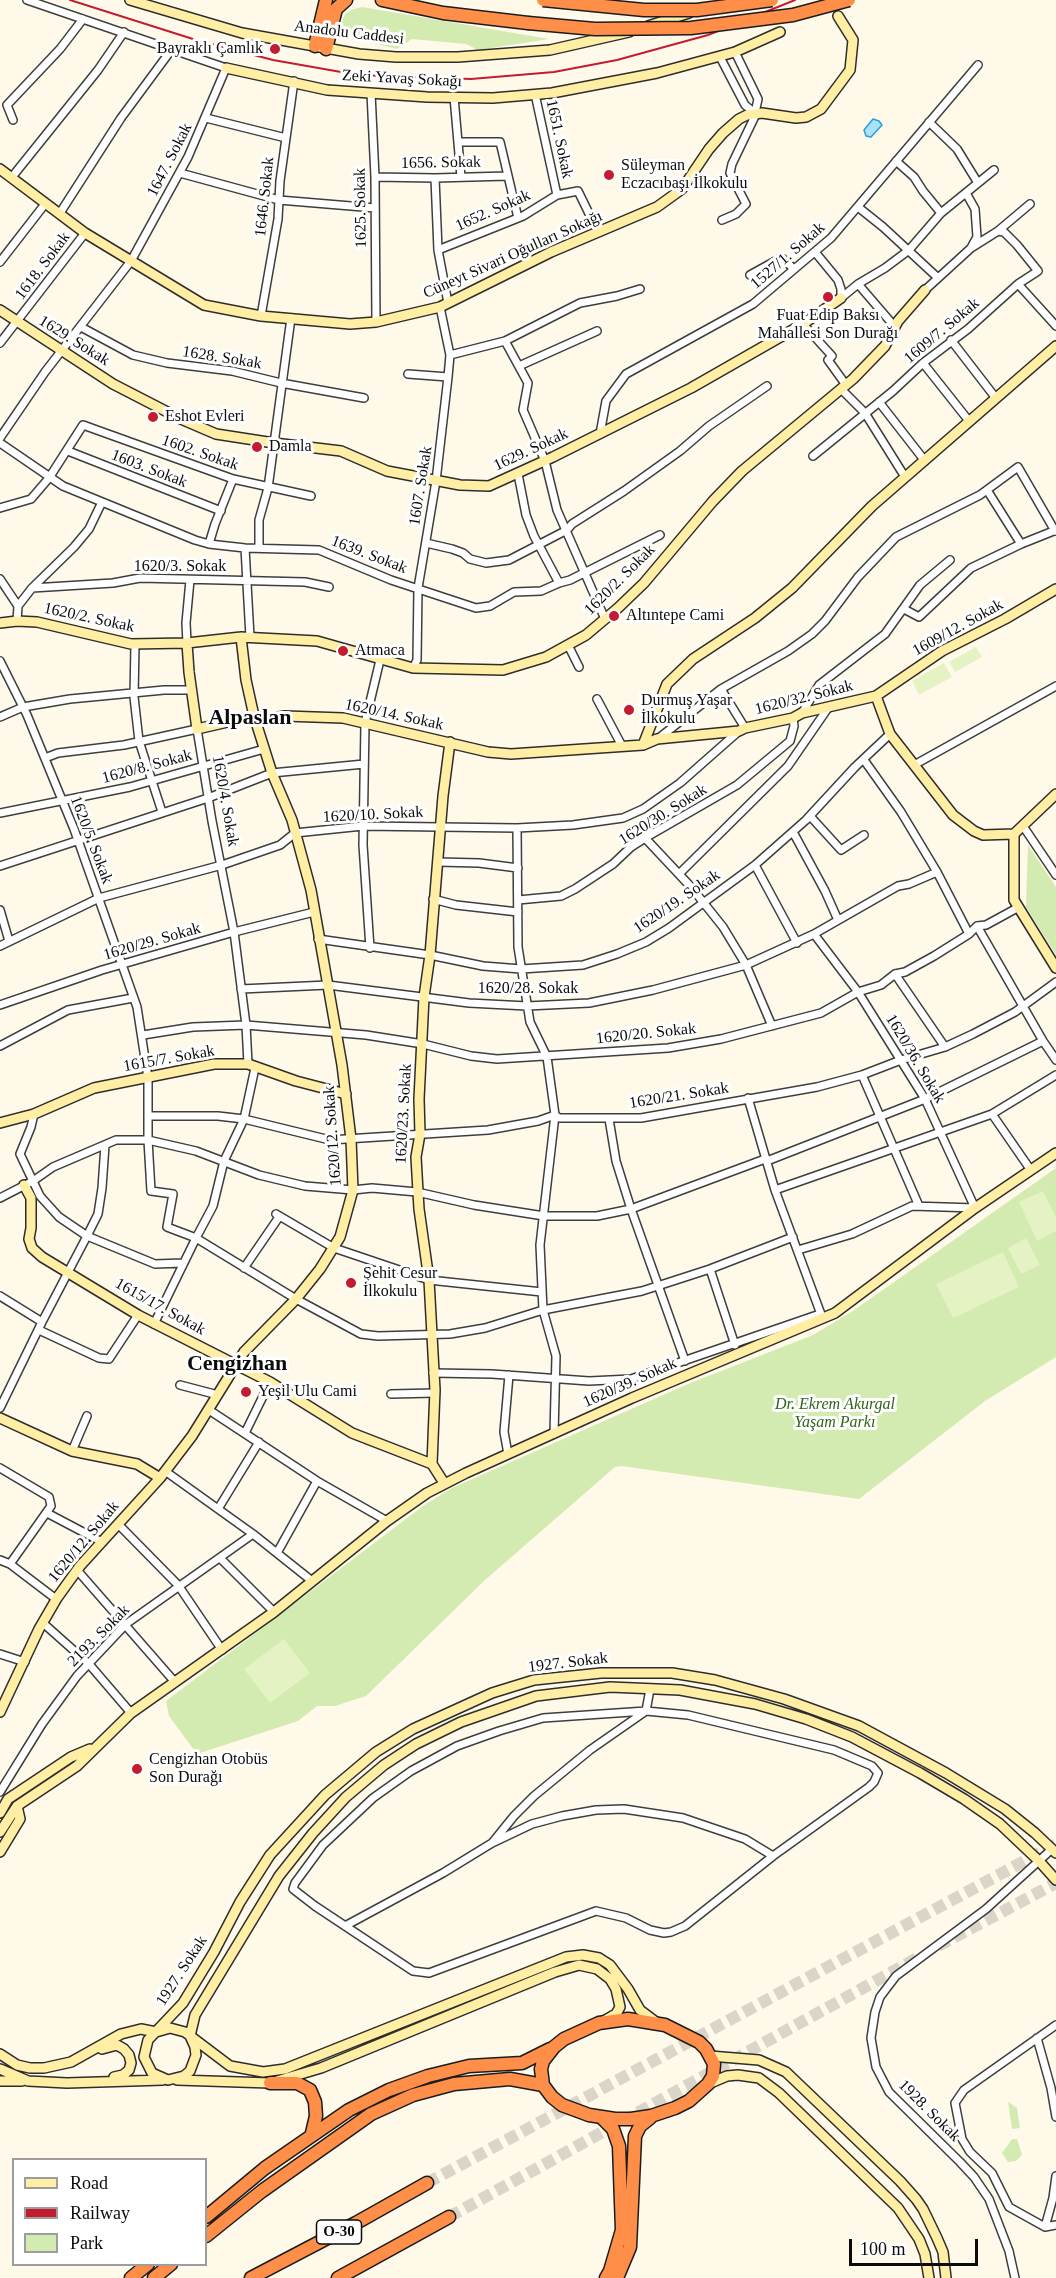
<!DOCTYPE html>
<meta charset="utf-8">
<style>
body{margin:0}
#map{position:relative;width:1056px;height:2278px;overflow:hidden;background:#fff9e9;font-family:Georgia,serif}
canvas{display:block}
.legend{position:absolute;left:12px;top:2158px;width:195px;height:108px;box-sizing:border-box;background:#fff;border:2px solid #9d9d9d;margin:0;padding:8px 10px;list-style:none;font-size:18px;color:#0b0b0b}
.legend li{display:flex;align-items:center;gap:12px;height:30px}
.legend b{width:30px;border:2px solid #9d9d9d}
.scale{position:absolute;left:849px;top:2239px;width:129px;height:27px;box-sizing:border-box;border:3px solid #0b0b0b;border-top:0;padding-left:8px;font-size:18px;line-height:21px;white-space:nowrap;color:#0b0b0b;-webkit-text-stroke:4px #fff;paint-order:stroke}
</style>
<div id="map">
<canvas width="1056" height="2278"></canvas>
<ul class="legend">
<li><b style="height:8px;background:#ffeea4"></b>Road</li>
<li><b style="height:8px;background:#c31b2f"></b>Railway</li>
<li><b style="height:16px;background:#d3ebb0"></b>Park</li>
</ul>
<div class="scale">100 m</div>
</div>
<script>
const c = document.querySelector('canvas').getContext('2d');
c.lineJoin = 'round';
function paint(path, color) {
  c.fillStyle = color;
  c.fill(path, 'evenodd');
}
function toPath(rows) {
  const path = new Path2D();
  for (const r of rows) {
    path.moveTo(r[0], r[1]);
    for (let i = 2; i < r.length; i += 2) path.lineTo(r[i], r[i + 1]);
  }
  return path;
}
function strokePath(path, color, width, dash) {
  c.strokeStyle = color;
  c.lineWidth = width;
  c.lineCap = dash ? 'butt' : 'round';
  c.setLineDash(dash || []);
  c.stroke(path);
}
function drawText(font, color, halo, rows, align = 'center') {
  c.font = font + ' Georgia,serif';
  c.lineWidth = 6;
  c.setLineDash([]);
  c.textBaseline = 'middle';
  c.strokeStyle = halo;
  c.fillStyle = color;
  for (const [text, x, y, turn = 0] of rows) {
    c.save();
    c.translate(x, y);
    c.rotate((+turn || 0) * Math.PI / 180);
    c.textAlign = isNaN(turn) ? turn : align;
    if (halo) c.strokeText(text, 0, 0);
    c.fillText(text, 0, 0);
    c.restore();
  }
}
paint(toPath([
 [362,7,549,39,478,50,466,44,412,39,397,49,345,36,340,28,345,14,351,10],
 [1028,845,1056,887,1056,955,1026,907],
 [1056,1168,1056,1357,985,1401,859,1499,621,1466,615,1467,485,1580,366,1696,335,1706,317,1706,298,1721,197,1754,169,1716,166,1701,423,1506,452,1488,688,1384,813,1335,853,1311],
 [1008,2102,1017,2108,1020,2128,1012,2129],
 [1012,2139,1017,2139,1022,2155,1016,2161,1008,2162,1002,2153]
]), '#d3ebb0');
paint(toPath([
 [976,647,982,657,955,672,949,662],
 [944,663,952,677,919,695,912,681],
 [1043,1191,1056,1217,1056,1231,1037,1241,1019,1202],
 [1026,1238,1040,1265,1021,1274,1008,1248],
 [1003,1252,1019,1287,953,1318,936,1284],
 [284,1639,310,1673,270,1703,244,1669]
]), '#e5f2c3');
const water = toPath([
 [873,119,879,121,882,125,871,137,866,136,864,130,873,119]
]);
paint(water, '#aae2fa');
strokePath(water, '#2c9ed6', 1.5);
strokePath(toPath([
 [938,1946,1056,1883],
 [427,2183,1056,1844],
 [449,2217,921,1956]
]), '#dad5c8', 12, [12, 6]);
const street = toPath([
 [735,52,758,99,755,113],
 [720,57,745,105,756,114,732,164,730,173,746,204,736,214,722,220],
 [371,93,375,177,376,322],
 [535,94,557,195,578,191,598,232],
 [454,97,461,177],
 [206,118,286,138],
 [13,120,7,105,60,49,83,19],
 [929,122,957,149,978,183],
 [458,142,500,142,518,218],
 [896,161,914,177,923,191,941,213],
 [180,173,279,200,375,208],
 [12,177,98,70,124,32],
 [375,177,435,178,508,176],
 [435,178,438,250,448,303],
 [966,193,975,209,977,237,972,246],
 [858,207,883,227,937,277],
 [60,213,121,118,172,49],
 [998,231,1030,204],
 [438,250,523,216,557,195],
 [815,252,838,280,841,289,841,298],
 [0,262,45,204],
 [750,275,779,259,783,259,794,269],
 [858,284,895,327],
 [1018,284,1056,326],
 [841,298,858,284,885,268,909,250,941,213,994,170],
 [261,316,278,219,280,181,294,81],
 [803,324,832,356,828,360,846,385],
 [81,327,133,355,167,363,232,371,281,383,364,398],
 [951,340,995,397],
 [505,341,528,383,523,410,545,461,557,510,605,619],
 [0,343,85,233],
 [450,355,505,341,580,303,617,296,640,289],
 [923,363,969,421],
 [519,366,597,331],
 [408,374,448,377],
 [841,389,865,413,905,477],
 [879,402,925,461],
 [600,434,606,401,626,374,753,304,831,238,978,65],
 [0,438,45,372,131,261,188,157,226,68,27,0],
 [0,443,63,486,195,540,209,544,245,548,319,550,391,580,476,608,490,606,514,592,541,591,559,583,570,580,660,535],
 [68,451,221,511],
 [813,456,893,391,923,363,968,329,1018,284,1038,271,1017,245,1004,232,998,231,971,248,925,290],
 [518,474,526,515,534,536,559,583],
 [987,490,1021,544],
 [0,508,31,499,49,478,83,425,233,479,311,496],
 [426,543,452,549,463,553,470,559,486,563,509,560,567,530,572,524,624,491,680,451,709,426,767,386],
 [209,544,215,524,233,479],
 [245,548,250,637],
 [259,548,259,520,268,488,291,318],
 [0,579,18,606],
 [32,588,113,583,140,578,305,582,329,587],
 [904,609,919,617,971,568,1021,544,1056,530],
 [17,621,18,606,32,588,74,547,89,529,102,502],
 [187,643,186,623,190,580],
 [135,644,134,697,139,741,162,812],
 [568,645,579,667],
 [0,661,27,715,74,829,137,1007,148,1078,148,1140,151,1191,173,1194,167,1227,196,1238,213,1206,224,1161,244,1119,255,1068],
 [413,668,417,660,418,588,436,481,448,377,450,355,440,307],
 [721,689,745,728],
 [597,699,622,746],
 [802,713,819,685,885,634,920,585,950,560],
 [0,717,23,707,70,699,164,690,191,690],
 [659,738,721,689,788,651,812,634,825,621,858,577,896,537,980,495,1018,467,1055,531],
 [45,758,58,753,124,745,197,729,212,821,234,932,246,1025,248,1064],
 [864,760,901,812,937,872,969,934],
 [914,765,1056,686],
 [0,813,130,787,264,749],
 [810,816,841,850,864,835],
 [1023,826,1056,875],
 [517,828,518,947,530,1022,547,1057,555,1115,540,1245,543,1310,556,1356,554,1434],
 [793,832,825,891,838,920],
 [645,838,691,887,723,927,746,965,772,1026],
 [438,862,479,863,518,868],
 [755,865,797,943],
 [0,866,208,798,272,773,364,764],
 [679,874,788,766,828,708],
 [433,899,456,905,518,912],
 [518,900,561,896,575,889,613,864,631,847,645,838,737,785,790,741,794,726,793,718],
 [0,910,9,941],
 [977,926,1043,1041,1056,1060],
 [318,939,430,955,483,966,521,969,583,965,617,954,646,942,669,928,755,865,806,820,855,767,890,734],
 [0,946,99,898,222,865,280,845,295,833,363,826,517,828,573,825,623,818,643,809,680,783,739,731],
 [370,948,363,845,365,723,380,660],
 [895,974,945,1047],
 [241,989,328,985,469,1003,527,1006,589,1003,653,990,746,965,814,934,898,886,909,884,937,872],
 [0,1005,102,970,234,932,314,912],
 [143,1035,193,1027,246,1025,366,1035,423,1044,471,1056,497,1059,668,1048,721,1039,821,1013,858,992,881,985,895,974,905,972,934,956,969,934,977,926,986,925,1019,907],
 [0,1046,68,1010,133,998],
 [862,1075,919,1206],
 [748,1098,775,1190,822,1317],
 [34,1114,31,1127,20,1154,40,1196,59,1217,87,1236,98,1214,102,1188,105,1145],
 [992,1114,1030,1169],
 [149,1116,218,1116,244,1119,330,1140,488,1130,538,1121,555,1115,559,1118,641,1118,817,1087,862,1075,901,1060,945,1047,973,1034,1015,1012,1056,982],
 [609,1119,616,1161,631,1209,685,1361],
 [767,1161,925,1099,1043,1041],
 [775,1190,992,1114,1056,1075],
 [0,1198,33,1181,53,1167,116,1140,148,1140,196,1151,259,1175,305,1186,353,1190,372,1188,417,1192,474,1205,544,1216,597,1216,631,1209,765,1159],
 [276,1214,334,1248,429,1280,542,1292],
 [798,1250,852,1234,912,1206,975,1208,925,1099,858,992,814,934],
 [244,1268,279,1217],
 [710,1269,735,1345],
 [0,1296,42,1322,0,1408],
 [42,1322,87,1236,155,1264,183,1263],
 [154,1324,196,1238,296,1299,361,1334,378,1336,450,1334,485,1328,543,1310,642,1291,710,1269,793,1237],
 [39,1330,99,1358,109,1359,138,1315],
 [433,1373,492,1374,589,1381,631,1379,820,1314],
 [180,1385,218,1395],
 [391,1394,435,1393],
 [209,1410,317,1481,387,1521],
 [245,1433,270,1382],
 [72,1451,87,1416],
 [508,1454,504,1432,509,1375],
 [0,1468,49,1497,51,1506,10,1564],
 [165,1471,253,1534,312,1581],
 [218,1509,259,1442],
 [47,1513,102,1542],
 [118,1524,178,1585,222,1650],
 [277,1553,317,1481],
 [220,1558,274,1612],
 [0,1560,10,1564,56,1599],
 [77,1570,174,1681],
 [43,1623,89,1664,131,1713],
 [0,1654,25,1662],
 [646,1711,688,1715,834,1750,872,1766,878,1773,874,1782,869,1787,773,1856,685,1926,671,1932,664,1933,650,1930,626,1918,596,1911,429,1973,413,1971,315,1906,293,1889,295,1883,323,1845,373,1798,411,1771,457,1746,499,1731,543,1718,646,1711],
 [0,1792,42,1724,77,1676,126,1624,253,1534],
 [493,1842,514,1816,534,1796,590,1750,646,1711,650,1689],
 [345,1926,443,1873,492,1843,532,1824,562,1816,596,1810,624,1809,683,1818,745,1839,773,1856],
 [1056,2025,964,2090,955,2103,962,2139,970,2152,992,2173,1009,2207,1045,2227,1056,2225],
 [1037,2038,1051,2088,1056,2117],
 [1045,2227,1053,2198,1056,2176],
 [1015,2278,1009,2251,989,2199,974,2177,960,2162,889,2092,876,2067,871,2038,875,2012,880,1997,896,1976,986,1909,1052,1849]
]);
const secondary = toPath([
 [130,0,242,33,359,54,396,57,458,57,550,50,629,32],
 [648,26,689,13],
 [226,68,327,90,427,97,493,98,552,93,657,73,735,52,780,32],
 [0,169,85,233,204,305,261,316,350,324,376,322,440,307,551,252,657,207,682,189,709,149,723,133,739,119,747,115,762,113,796,118,806,117,821,109,850,70,853,40,838,16],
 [0,310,113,384,181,419,216,434,274,443,341,451,387,471,460,485,489,486,553,457,691,388,803,324,841,298],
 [0,623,17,621,37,622,131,644,187,643,241,637,317,641,413,668,503,670,546,657,586,635,618,608,644,583,713,501,742,471,853,379,885,346,898,321,925,290],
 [187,643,189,672,197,729,254,716,267,719,285,716,343,718,488,752,511,754,643,745,657,739,739,731,745,728,793,718,802,713,876,696,942,651,1005,619,1056,589],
 [876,696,890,734,953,815,974,831,983,835,1014,834,1014,900,1056,968],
 [643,745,667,684,693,659,755,618,792,588,872,506,1056,346],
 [1014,834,1056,794],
 [0,1123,34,1114,94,1088,214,1064,248,1064,296,1081,346,1094],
 [24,1185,31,1198,31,1228,29,1239,32,1248,42,1257,138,1315,270,1382,352,1433,432,1464],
 [0,1418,72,1451,137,1464,160,1478],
 [444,1483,432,1464,435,1390,429,1280,419,1209,416,1157,420,1134,419,1099,424,997,430,955,443,796,450,742],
 [0,1712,39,1629,57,1598,80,1566,160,1478,192,1436,244,1352,296,1299,320,1269,340,1237,353,1190,351,1139,342,1065,311,890,292,820,272,773,254,716,246,680,241,637],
 [0,1813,8,1799,71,1757,90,1749],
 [0,1832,17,1806,77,1766,131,1713,274,1612,387,1521,427,1493,466,1473,632,1398,835,1313,975,1208,1056,1153],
 [0,1852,20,1819,17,1806],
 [190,2036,195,2047,196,2055,190,2071,184,2076,168,2080,152,2073,144,2057,148,2040,183,2003,214,1952,240,1902,270,1855,325,1795,376,1752,413,1729,492,1693,534,1680,601,1673,672,1673,715,1680,784,1699,859,1726,946,1773,1005,1809,1035,1833,1056,1853],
 [190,2036,195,2015,279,1876,313,1833,346,1797,384,1765,416,1744,461,1722,536,1696,610,1687,680,1690,755,1704,806,1719,852,1737,920,1773,964,1799,1000,1824,1039,1861,1056,1880],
 [102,2049,117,2045,124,2049,129,2055,131,2063,129,2070,123,2075,114,2077],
 [0,2054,17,2065,30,2068,44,2068,71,2062,121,2034,141,2029,156,2032,170,2028,185,2032,230,2066,263,2072,285,2069,566,1957,583,1955,599,1958,610,1965,628,1989,640,2010,656,2022],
 [710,2056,759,2060,786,2072,900,2181,916,2199,923,2209,937,2238,943,2252,946,2278],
 [0,2069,28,2081,67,2083,163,2080],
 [177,2080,270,2083,321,2068,555,1972,579,1965,597,1969,610,1979,616,1989,620,2007,616,2014,604,2021],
 [0,2081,22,2081],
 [708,2084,727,2076,738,2075,759,2078,779,2093,898,2208,919,2239,925,2254,929,2278]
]);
const highway = toPath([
 [382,0,443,13,528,23],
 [315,46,326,0],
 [326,49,336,9,346,0],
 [628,2019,665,2025,699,2042,706,2049,714,2064,713,2076,708,2084,689,2101,675,2108,651,2116,631,2119,615,2119,589,2115,562,2105,552,2097,543,2085,541,2069,543,2061,554,2047,564,2039,599,2023,628,2019],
 [270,2083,297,2083,310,2090,315,2102,316,2116,312,2133],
 [601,2117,613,2129,619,2146,622,2230,610,2271,606,2278],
 [206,2217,265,2168,349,2110,389,2090,428,2076,469,2066,522,2063,550,2049],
 [206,2236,262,2191,371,2114,413,2095,454,2084,510,2079,543,2085],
 [131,2278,148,2264],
 [154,2278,171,2264],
 [251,2278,356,2223,427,2183],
 [338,2278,449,2217],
 [617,2278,630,2247,635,2136,640,2126,650,2118]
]);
strokePath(street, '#3e3e3e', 10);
strokePath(secondary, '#2d2d2d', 12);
strokePath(highway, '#1c1c1c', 15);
strokePath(street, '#fff', 7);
strokePath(secondary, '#ffeea4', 9);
strokePath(highway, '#fe8e48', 12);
strokePath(toPath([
 [70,0,193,39,273,60,358,75,471,79,554,72,617,60,708,35,795,0]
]), '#c31b2f', 2);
const highwayBridge = toPath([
 [543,0,644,10,697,10,772,0],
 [528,23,595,29,691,28,793,15,849,0]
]);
strokePath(highwayBridge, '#1c1c1c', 15, []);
strokePath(highwayBridge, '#fe8e48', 12);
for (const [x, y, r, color] of [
 [275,49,6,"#c31b2f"],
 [609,175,6,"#c31b2f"],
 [828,297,6,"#c31b2f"],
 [153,417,6,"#c31b2f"],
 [257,447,6,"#c31b2f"],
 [614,616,6,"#c31b2f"],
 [343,651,6,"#c31b2f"],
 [629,710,6,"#c31b2f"],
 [351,1283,6,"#c31b2f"],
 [246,1392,6,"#c31b2f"],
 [137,1769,6,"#c31b2f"]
]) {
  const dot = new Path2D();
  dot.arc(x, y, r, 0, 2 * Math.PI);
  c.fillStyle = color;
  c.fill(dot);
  strokePath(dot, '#fff', 2);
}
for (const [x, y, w] of [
 [339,2232,45]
]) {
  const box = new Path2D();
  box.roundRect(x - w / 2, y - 12, w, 24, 4.5);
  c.fillStyle = '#fff';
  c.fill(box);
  strokePath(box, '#0b0b0b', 1.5);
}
drawText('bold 15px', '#0b0b0b', null, [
 ["O-30",339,2232]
]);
drawText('16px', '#0b0b0b', '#fff', [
 ["Anadolu Caddesi",349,33,7],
 ["Zeki Yavaş Sokağı",402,79,3],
 ["1651. Sokak",559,139,78],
 ["1647. Sokak",170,160,-63],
 ["1656. Sokak",441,163,-1],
 ["1646. Sokak",265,197,-84],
 ["1625. Sokak",361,208,-91],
 ["1652. Sokak",493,211,-24],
 ["Cüneyt Sivari Oğulları Sokağı",513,255,-24],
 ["1527/1. Sokak",788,256,-41],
 ["1618. Sokak",43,266,-53],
 ["1609/7. Sokak",942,331,-40],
 ["1629. Sokak",74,341,32],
 ["1628. Sokak",222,358,9],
 ["1629. Sokak",531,450,-25],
 ["1602. Sokak",200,453,19],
 ["1603. Sokak",149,469,21],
 ["1607. Sokak",421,486,-81],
 ["1639. Sokak",369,555,21],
 ["1620/3. Sokak",180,567],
 ["1620/2. Sokak",620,580,-45],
 ["1620/2. Sokak",89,618,12],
 ["1609/12. Sokak",958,628,-29],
 ["1620/32. Sokak",804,698,-14],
 ["1620/14. Sokak",394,715,12],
 ["1620/8. Sokak",147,767,-15],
 ["1620/4. Sokak",225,801,80],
 ["1620/10. Sokak",373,815,-3],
 ["1620/30. Sokak",663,815,-32],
 ["1620/5. Sokak",91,840,69],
 ["1620/19. Sokak",677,902,-34],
 ["1620/29. Sokak",152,942,-16],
 ["1620/28. Sokak",528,989],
 ["1620/20. Sokak",646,1034,-6],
 ["1615/7. Sokak",169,1059,-10],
 ["1620/36. Sokak",915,1059,59],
 ["1620/21. Sokak",679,1096,-9],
 ["1620/23. Sokak",404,1114,-87],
 ["1620/12. Sokak",333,1136,-94],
 ["1615/17. Sokak",160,1307,29],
 ["1620/39. Sokak",630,1383,-24],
 ["1620/12. Sokak",84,1542,-50],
 ["2193. Sokak",99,1636,-45],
 ["1927. Sokak",568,1663,-7],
 ["1927. Sokak",182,1971,-57],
 ["1928. Sokak",929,2111,45]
]);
drawText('16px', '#0b0b0b', '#fff', [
 ["Bayraklı Çamlık",263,49,"right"],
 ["Süleyman",621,166],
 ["Eczacıbaşı İlkokulu",621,184],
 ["Fuat Edip Baksı",828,316,"center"],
 ["Mahallesi Son Durağı",828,334,"center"],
 ["Eshot Evleri",165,417],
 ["Damla",269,447],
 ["Altıntepe Cami",626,616],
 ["Atmaca",355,651],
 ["Durmuş Yaşar",641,701],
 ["İlkokulu",641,719],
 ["Şehit Cesur",363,1274],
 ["İlkokulu",363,1292],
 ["Yeşil Ulu Cami",258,1392],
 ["Cengizhan Otobüs",149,1760],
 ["Son Durağı",149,1778]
], 'left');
drawText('italic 16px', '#2e6518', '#fff', [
 ["Dr. Ekrem Akurgal",835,1405],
 ["Yaşam Parkı",835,1423]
]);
drawText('bold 22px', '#0b0b0b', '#fff', [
 ["Alpaslan",250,718],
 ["Cengizhan",237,1364]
]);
</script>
